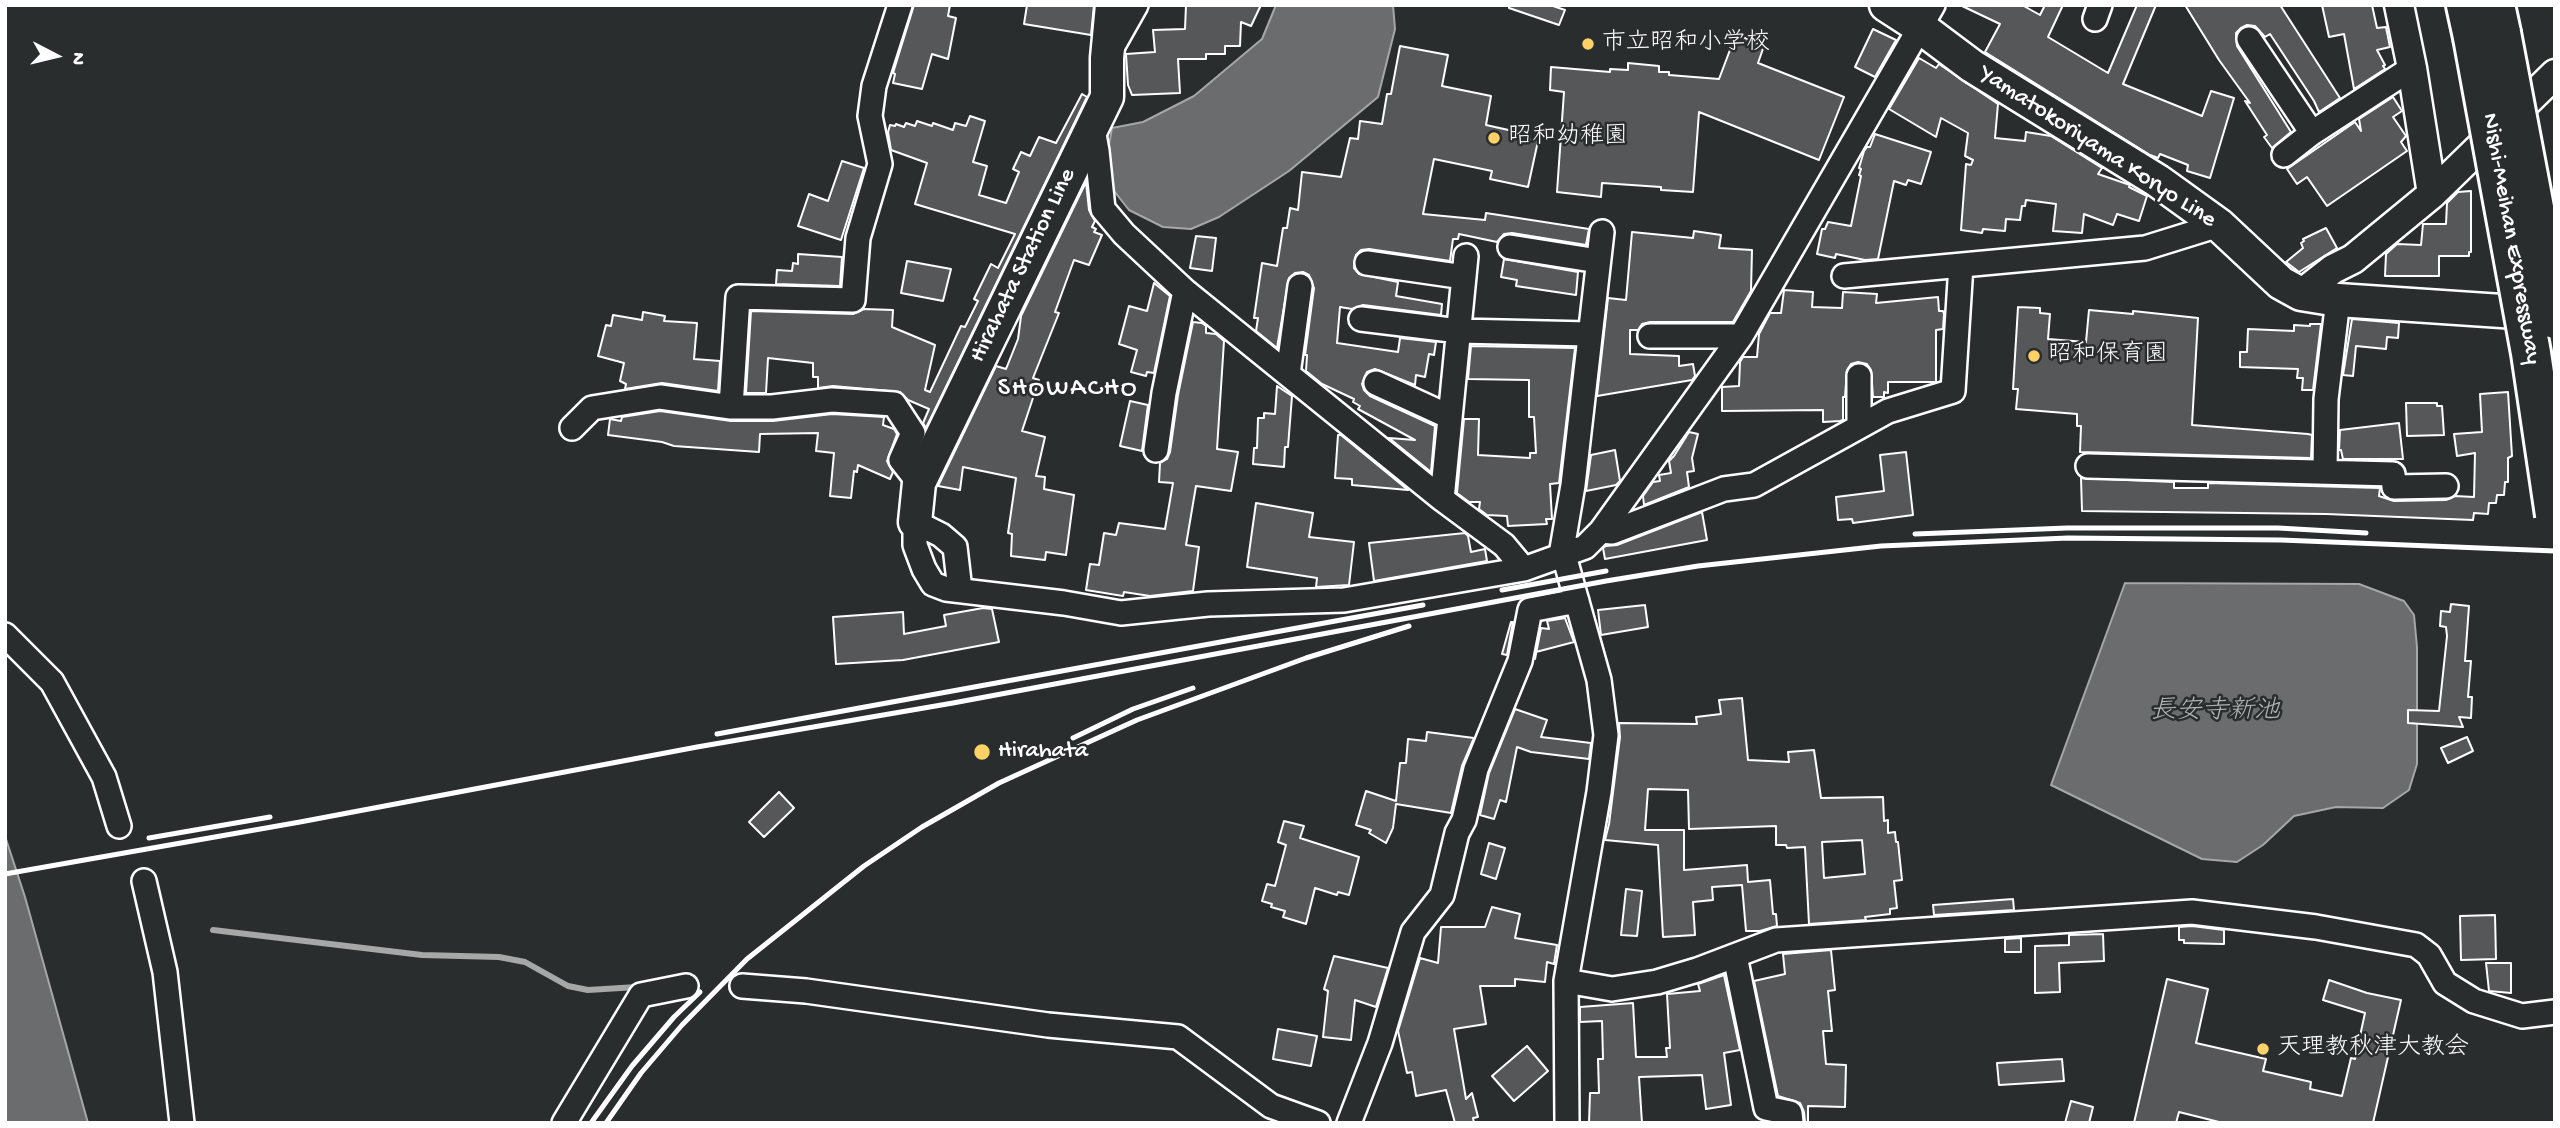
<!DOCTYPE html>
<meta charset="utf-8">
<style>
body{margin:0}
#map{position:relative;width:2560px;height:1128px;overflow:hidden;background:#2a2d2e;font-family:"Gochi Hand",sans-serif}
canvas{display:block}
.frame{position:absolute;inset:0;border:7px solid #fff;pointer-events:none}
.north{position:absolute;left:21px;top:21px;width:70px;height:70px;-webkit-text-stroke:5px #2a2d2e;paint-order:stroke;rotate:97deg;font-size:19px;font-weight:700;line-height:28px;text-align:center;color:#fff}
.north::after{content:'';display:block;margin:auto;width:24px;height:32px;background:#fff;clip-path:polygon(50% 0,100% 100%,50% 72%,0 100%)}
</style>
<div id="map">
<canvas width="2560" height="1128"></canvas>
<div class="frame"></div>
<div class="north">N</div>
</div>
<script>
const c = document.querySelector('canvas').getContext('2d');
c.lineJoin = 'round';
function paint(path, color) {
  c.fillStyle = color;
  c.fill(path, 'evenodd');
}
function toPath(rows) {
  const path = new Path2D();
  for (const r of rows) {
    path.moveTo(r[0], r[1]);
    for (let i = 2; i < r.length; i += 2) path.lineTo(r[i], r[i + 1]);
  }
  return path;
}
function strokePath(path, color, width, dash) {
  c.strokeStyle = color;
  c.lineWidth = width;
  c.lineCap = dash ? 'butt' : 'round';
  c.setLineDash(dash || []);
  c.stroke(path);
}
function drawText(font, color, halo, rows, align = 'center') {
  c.font = font + ' "Gochi Hand","Klee One",sans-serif';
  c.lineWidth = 5;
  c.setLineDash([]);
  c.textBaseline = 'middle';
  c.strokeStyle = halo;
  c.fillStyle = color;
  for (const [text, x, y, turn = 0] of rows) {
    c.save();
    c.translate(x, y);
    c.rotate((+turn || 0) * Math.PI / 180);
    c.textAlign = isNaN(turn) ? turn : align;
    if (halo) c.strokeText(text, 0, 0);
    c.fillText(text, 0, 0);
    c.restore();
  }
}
const water = toPath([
 [1276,5,1393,5,1395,29,1378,97,1289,171,1219,217,1191,229,1163,227,1129,210,1114,191,1107,156,1112,128,1143,122,1194,96,1262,39,1276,5],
 [2125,583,2359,584,2404,601,2414,615,2417,647,2417,764,2409,790,2383,808,2336,807,2294,816,2263,845,2237,862,2202,859,2051,785,2125,583],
 [5,836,25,897,88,1123,5,1123,5,836]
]);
paint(water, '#6a6c6d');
strokePath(water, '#a6a7a7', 2);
strokePath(toPath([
 [213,930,422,955,499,957,525,962,568,986,588,990,637,987]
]), '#a6a7a7', 6);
const building = toPath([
 [914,5,950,5,948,16,956,18,948,59,932,54,922,89,893,83,895,74,893,73,914,5],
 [1027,5,1094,5,1091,35,1024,24,1027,5],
 [1186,5,1261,5,1251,26,1241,22,1240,46,1225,46,1225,54,1206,54,1206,59,1178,59,1180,93,1132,95,1128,85,1126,54,1155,52,1153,30,1185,29,1186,5],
 [1509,5,1550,5,1565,10,1559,25,1509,8,1509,5],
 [1960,5,2022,5,2040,15,2045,5,2063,5,2048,37,2108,73,2137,5,2156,5,2123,84,2202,116,2211,91,2234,98,2210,178,2187,171,2188,165,2160,154,2158,158,2150,155,1985,52,2000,24,1960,5],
 [2185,5,2280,5,2340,98,2319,112,2314,101,2270,34,2265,37,2255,26,2247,25,2241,28,2236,33,2237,46,2291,132,2272,148,2264,137,2267,135,2245,101,2250,103,2219,60,2185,5],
 [2322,5,2372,5,2377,28,2386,27,2390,47,2377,50,2385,65,2383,66,2385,69,2354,89,2344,34,2329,37,2322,5],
 [1873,29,1896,40,1875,77,1855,67,1873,29],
 [1736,34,1764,46,1758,63,1844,97,1819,160,1699,112,1693,192,1661,190,1661,187,1602,183,1601,197,1557,192,1564,92,1550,90,1551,67,1610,72,1610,69,1628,70,1628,63,1659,66,1659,72,1669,72,1669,75,1719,79,1736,34],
 [1400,46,1448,55,1442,86,1491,96,1486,125,1513,131,1513,136,1538,141,1528,187,1490,179,1492,171,1434,159,1423,214,1485,220,1486,213,1589,229,1586,245,1512,233,1504,234,1497,242,1459,234,1458,239,1453,239,1450,261,1369,249,1361,250,1356,255,1354,268,1359,274,1398,282,1396,296,1442,304,1441,315,1363,305,1352,309,1340,307,1337,343,1398,352,1400,338,1436,342,1434,355,1429,354,1425,377,1416,375,1415,385,1375,369,1367,372,1362,384,1364,390,1370,396,1435,426,1431,472,1389,438,1415,440,1358,409,1360,406,1353,402,1354,399,1322,384,1306,371,1307,355,1305,355,1314,288,1309,275,1303,272,1295,273,1289,278,1277,348,1256,331,1258,318,1254,318,1262,263,1277,266,1283,228,1287,228,1290,208,1298,210,1302,172,1341,177,1350,138,1358,139,1360,121,1382,124,1387,94,1391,94,1400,46],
 [1919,58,1936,68,1939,64,1998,104,1995,138,2025,141,2026,132,2051,136,2102,168,2098,174,2130,185,2129,187,2147,196,2139,221,2117,214,2113,225,2084,214,2082,233,2053,231,2056,204,2026,200,2025,206,2022,206,2020,220,2006,219,2005,231,1983,229,1982,233,1961,230,1966,164,1971,165,1973,160,1965,156,1968,133,1941,118,1936,137,1889,109,1919,58],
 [1082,94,1087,97,926,428,923,423,929,409,908,400,900,392,833,386,818,388,818,377,813,377,813,363,768,358,766,393,746,393,751,311,853,314,864,309,893,310,892,327,935,345,925,390,930,392,961,326,965,327,978,301,974,299,991,264,998,268,1015,234,915,204,927,163,891,150,888,132,890,125,895,126,896,124,904,127,906,123,915,126,917,121,932,126,933,123,953,130,955,123,966,126,970,116,985,121,973,162,987,166,979,195,1006,203,1019,172,1013,169,1021,152,1030,156,1039,137,1056,143,1082,94],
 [2393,97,2402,111,2393,117,2406,136,2401,142,2407,151,2327,206,2307,177,2297,184,2287,169,2355,122,2361,131,2359,119,2393,97],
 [1875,134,1931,152,1921,184,1908,180,1906,185,1894,181,1878,259,1865,260,1836,254,1835,258,1817,254,1822,229,1825,229,1828,222,1851,226,1861,176,1859,175,1861,169,1859,168,1864,151,1867,147,1870,147,1875,134],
 [842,161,864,168,841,240,798,226,809,194,828,201,842,161],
 [1086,182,1089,210,1095,221,1092,227,1096,229,1094,232,1102,235,1089,265,1074,260,1055,312,1059,313,1033,378,1039,380,1022,431,1045,437,1036,476,1045,477,1044,489,1074,495,1066,555,1046,552,1045,560,1011,556,1012,534,1008,533,1016,478,963,467,960,490,938,486,996,366,1006,369,1018,339,1021,316,1086,182],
 [2471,191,2471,252,2469,252,2469,256,2439,256,2439,276,2385,276,2386,254,2397,244,2421,245,2423,224,2446,224,2447,203,2458,192,2471,191],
 [2326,228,2337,248,2299,272,2286,262,2303,248,2301,243,2304,241,2303,239,2326,228],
 [1694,231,1721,235,1719,248,1752,250,1751,291,1733,322,1650,322,1642,324,1638,330,1630,330,1630,354,1679,356,1679,366,1693,364,1695,376,1692,380,1597,396,1608,298,1626,300,1632,232,1693,238,1694,231],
 [1196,236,1216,238,1212,271,1190,268,1196,236],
 [798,254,842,257,840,286,776,284,777,270,792,271,793,263,798,264,798,254],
 [1504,259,1578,272,1576,295,1516,286,1517,280,1501,277,1504,259],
 [907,261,951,269,943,301,901,293,907,261],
 [1154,283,1170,296,1154,373,1147,372,1146,376,1131,372,1137,350,1119,344,1129,306,1147,311,1154,283],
 [1784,290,1813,292,1812,307,1842,308,1843,292,1877,294,1876,303,1938,297,1939,311,1943,311,1944,314,1943,329,1936,330,1936,382,1888,382,1888,393,1884,392,1884,397,1873,397,1871,370,1867,364,1858,362,1851,364,1847,370,1845,397,1843,397,1843,420,1840,421,1823,422,1823,410,1722,411,1722,387,1739,386,1740,362,1743,357,1757,357,1759,334,1770,313,1781,313,1784,290],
 [2018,307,2040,308,2040,313,2050,314,2048,339,2086,342,2089,310,2133,314,2133,311,2198,318,2192,425,2308,434,2312,435,2311,458,2080,452,2081,426,2077,426,2077,414,2016,409,2018,389,2013,389,2018,307],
 [643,312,665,316,664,321,697,323,694,359,720,361,718,391,662,383,625,389,626,384,620,381,624,363,598,356,606,325,611,326,613,315,642,320,643,312],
 [2352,319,2399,323,2398,338,2387,337,2386,349,2356,346,2353,376,2343,375,2352,319],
 [1193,322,1202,323,1206,326,1206,333,1216,334,1224,341,1217,449,1238,452,1231,491,1196,486,1186,545,1199,547,1193,591,1150,596,1124,592,1123,596,1086,590,1090,564,1099,565,1104,533,1116,535,1119,523,1165,529,1173,483,1159,482,1160,463,1167,459,1170,452,1178,395,1193,322],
 [2310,324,2321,324,2313,390,2302,390,2303,378,2297,378,2298,369,2240,367,2240,352,2247,352,2248,329,2294,331,2294,325,2310,326,2310,324],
 [1471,346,1575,348,1559,483,1550,484,1552,519,1546,519,1547,524,1508,526,1507,516,1487,515,1479,509,1480,502,1469,502,1457,493,1464,419,1479,419,1478,455,1530,458,1530,453,1536,453,1534,417,1529,417,1529,380,1468,379,1471,346],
 [1277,386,1292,396,1288,447,1285,447,1284,467,1253,464,1254,448,1257,448,1258,418,1264,418,1264,413,1275,414,1277,386],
 [2508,392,2512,456,2508,458,2508,482,2505,482,2504,495,2497,495,2496,503,2489,503,2488,514,2474,513,2473,520,2326,514,2082,511,2081,478,2174,482,2174,488,2208,488,2208,483,2380,488,2379,496,2394,501,2446,500,2455,496,2474,497,2475,453,2457,456,2454,434,2482,432,2480,394,2508,392],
 [1130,401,1148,405,1142,451,1120,446,1130,401],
 [2406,403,2437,403,2437,406,2442,406,2444,435,2407,436,2406,403],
 [660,411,731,421,773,421,832,414,884,417,883,425,894,429,897,434,887,461,893,472,890,479,858,465,857,472,854,471,851,498,830,496,834,453,816,451,818,433,760,434,759,452,674,446,662,442,608,435,610,419,621,421,622,417,660,411],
 [2399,423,2403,459,2343,459,2341,450,2339,450,2340,430,2399,423],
 [1689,432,1698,434,1692,458,1694,471,1687,472,1689,487,1644,505,1643,496,1653,482,1660,481,1659,475,1671,473,1669,461,1674,456,1689,432],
 [1338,435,1341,435,1408,490,1352,485,1352,479,1335,478,1338,435],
 [1615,450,1620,481,1616,485,1586,491,1591,455,1615,450],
 [1906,452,1913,515,1853,523,1852,519,1838,520,1836,497,1884,491,1880,455,1906,452],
 [1256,503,1313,513,1309,537,1354,542,1349,585,1316,587,1317,578,1247,567,1256,503],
 [1702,512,1707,540,1605,559,1603,548,1606,546,1617,545,1702,512],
 [1465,533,1468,536,1471,552,1485,549,1487,561,1374,581,1369,543,1465,533],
 [2451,604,2469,606,2465,661,2471,661,2468,697,2472,697,2471,718,2459,717,2463,727,2408,723,2408,710,2439,711,2447,636,2446,627,2440,626,2441,611,2450,612,2451,604],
 [1645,605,1648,627,1601,635,1598,610,1645,605],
 [983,608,992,609,999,642,903,660,836,664,833,617,903,612,904,634,946,626,944,615,983,608],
 [1565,618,1574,642,1536,652,1535,659,1541,628,1549,629,1547,621,1565,618],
 [1511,622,1513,622,1507,655,1502,654,1511,622],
 [1742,698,1748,760,1789,762,1788,752,1814,750,1821,798,1883,797,1884,821,1888,820,1888,833,1895,832,1896,842,1898,842,1902,880,1894,881,1897,908,1890,909,1890,914,1865,917,1866,920,1809,924,1805,847,1787,848,1786,845,1776,845,1776,826,1689,829,1688,790,1648,789,1645,830,1684,830,1684,870,1747,865,1748,882,1770,880,1773,914,1776,914,1777,926,1760,931,1746,931,1742,885,1712,887,1713,900,1693,902,1695,935,1663,937,1658,845,1605,840,1609,824,1620,737,1619,723,1697,724,1696,717,1721,714,1719,700,1742,698],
 [1862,840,1865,874,1824,878,1822,842,1862,840],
 [1515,709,1547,720,1541,737,1591,743,1589,759,1531,752,1517,747,1506,802,1500,800,1494,819,1480,815,1489,773,1515,709],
 [1427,732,1474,738,1462,766,1451,813,1396,804,1393,828,1386,843,1369,833,1371,830,1356,825,1366,791,1396,801,1400,763,1406,763,1408,739,1426,741,1427,732],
 [2467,737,2473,751,2448,763,2441,748,2467,737],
 [779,792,794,808,764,837,749,822,779,792],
 [1284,821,1304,826,1300,838,1359,857,1349,895,1338,892,1337,895,1315,888,1306,924,1283,917,1285,911,1271,907,1272,904,1262,901,1267,884,1275,886,1286,845,1278,842,1284,821],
 [1489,843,1505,848,1496,879,1481,874,1489,843],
 [1626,889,1642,891,1637,936,1621,935,1626,889],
 [2013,899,2014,910,1934,915,1933,905,2013,899],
 [1492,907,1520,914,1515,938,1557,945,1554,964,1547,962,1545,982,1515,979,1515,986,1480,986,1486,1024,1454,1029,1466,1099,1472,1093,1478,1117,1473,1118,1474,1123,1455,1123,1446,1090,1416,1096,1412,1072,1407,1073,1398,1031,1420,958,1438,963,1441,927,1485,927,1492,907],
 [2495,915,2496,959,2461,960,2460,916,2495,915],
 [2192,926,2224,930,2224,944,2184,943,2184,940,2179,940,2179,927,2192,926],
 [2103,934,2104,961,2059,963,2060,992,2035,993,2035,946,2069,945,2069,935,2103,934],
 [2021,938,2021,952,2005,952,2005,939,2021,938],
 [1831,950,1835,990,1828,991,1832,1031,1823,1031,1826,1064,1846,1065,1845,1107,1808,1106,1808,1122,1805,1122,1804,1112,1800,1103,1778,1096,1754,981,1785,974,1783,954,1831,950],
 [1334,956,1388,968,1376,1007,1355,1000,1351,1040,1323,1037,1328,991,1324,989,1334,956],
 [2486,963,2511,963,2511,993,2489,991,2486,963],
 [1724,975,1740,1050,1724,1053,1731,1105,1706,1109,1702,1075,1639,1077,1642,1123,1589,1123,1590,1093,1599,1093,1598,1059,1603,1059,1602,1021,1580,1022,1580,1007,1633,1003,1636,1057,1667,1057,1666,1048,1670,1048,1667,994,1700,991,1698,984,1724,975],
 [2167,979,2208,989,2196,1043,2266,1059,2263,1071,2311,1082,2310,1089,2342,1096,2351,1058,2355,1059,2365,1013,2323,1000,2329,980,2367,993,2401,1000,2373,1123,2223,1123,2179,1112,2176,1123,2134,1123,2167,979],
 [1278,1029,1317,1036,1311,1066,1273,1059,1278,1029],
 [1527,1046,1548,1071,1514,1101,1492,1076,1527,1046],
 [2062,1059,2064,1081,1999,1085,1997,1063,2062,1059],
 [2071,1101,2093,1107,2089,1123,2065,1123,2071,1101]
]);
paint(building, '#555758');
strokePath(building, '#fff', 2);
const minor = toPath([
 [2095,19,2100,5],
 [2249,39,2312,133],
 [1110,51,1136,5],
 [1093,129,1097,151,1103,209,1124,234,1185,291,1442,499,1504,545,1524,569],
 [2284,155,2312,133,2412,68],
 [1510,247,1598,261],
 [1367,263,1464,277],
 [1844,276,2145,248,2219,225],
 [1361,319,1459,331,1589,334],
 [1650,336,1741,336],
 [1288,374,1300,286],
 [1376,383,1450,417],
 [731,407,738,297,853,300,858,238,880,164,870,116,874,86,900,5],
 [1859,426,1859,376],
 [572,428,592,408,660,397,731,407,772,407,832,400,894,404,913,433,901,460,919,483],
 [1156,450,1164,393,1185,291],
 [2088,466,2393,474,2394,487,2446,486],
 [2325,472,2326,399,2338,300],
 [1442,499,1466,256],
 [1601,531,1612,532,1724,489,1754,485,1888,411,1953,391,1961,265],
 [960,590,955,547,941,535,915,522,915,545,924,569,933,584,946,589,1064,603,1121,613,1208,604,1344,600,1524,569,1585,547,1601,531,1741,336,1933,5],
 [5,635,52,682,104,777,119,826],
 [144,881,165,972,182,1123],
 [1735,956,1766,1108,1790,1113,1791,1123],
 [1566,981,1612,989,1657,982,1697,970,1776,940,2192,912,2316,927,2416,945,2429,955,2445,983,2474,1001,2522,1016,2555,1012],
 [742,986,806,991,1048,1025,1178,1037,1271,1106,1318,1123],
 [564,1123,641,995,686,986],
 [1349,1123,1380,1043,1413,932,1442,895,1457,833,1464,820,1476,769,1520,661,1530,610,1577,601],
 [1567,1123,1566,981,1599,792,1606,735,1599,680,1567,566,1561,555,1573,485,1602,232]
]);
const tertiary = toPath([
 [2399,5,2412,68,2432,194],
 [2301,294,2333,269,2353,259,2432,194,2555,74]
]);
const secondary = toPath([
 [1886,5,1920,27,1972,66,2158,181,2219,225,2281,283,2301,294,2338,300,2546,314],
 [915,522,919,483,1107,97,1107,58,1112,5]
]);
const motorway = toPath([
 [2466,5,2473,37],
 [2495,5,2501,33]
]);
strokePath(minor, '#fff', 28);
strokePath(tertiary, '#fff', 33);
strokePath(secondary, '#fff', 37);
strokePath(motorway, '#fff', 44);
strokePath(minor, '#2a2d2e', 23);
strokePath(tertiary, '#2a2d2e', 28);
strokePath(secondary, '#2a2d2e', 32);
strokePath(motorway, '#2a2d2e', 38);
strokePath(toPath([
 [1915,534,2067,528,2278,528,2366,533],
 [1502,590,1606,571],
 [717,734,1423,605],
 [1073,738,1133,709,1193,688],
 [149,838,270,817],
 [5,874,300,822,697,747,953,703,1606,581,1698,566,1881,546,2068,538,2281,540,2555,551],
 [591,1123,632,1066,674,1017,700,992],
 [606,1123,641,1073,682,1025,747,959,864,866,922,827,999,783,1137,720,1306,658,1409,626]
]), '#fff', 5);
const motorwayBridge = toPath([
 [2501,33,2555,319],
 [2473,37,2531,353,2555,515]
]);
strokePath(motorwayBridge, '#fff', 44, []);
strokePath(motorwayBridge, '#2a2d2e', 38);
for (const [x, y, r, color] of [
 [1588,44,7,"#ffd166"],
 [1494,138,7,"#ffd166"],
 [2034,356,7,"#ffd166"],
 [982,752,9,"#ffd166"],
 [2263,1049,7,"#ffd166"]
]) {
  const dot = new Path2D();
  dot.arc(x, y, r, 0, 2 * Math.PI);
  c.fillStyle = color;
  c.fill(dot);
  strokePath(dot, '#2a2d2e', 2.5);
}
drawText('24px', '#fff', '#2a2d2e', [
 ["市立昭和小学校",1602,44],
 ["昭和幼稚園",1508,138],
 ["昭和保育園",2048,356],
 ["Hirahata",998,752],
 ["天理教秋津大教会",2277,1049]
], 'left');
drawText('24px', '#fff', '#2a2d2e', [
 ["Yamatokoriyama Koryo Line",2097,148,33],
 ["Nishi-Meihan Expressway",2510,239,80],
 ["Hirahata Station Line",1024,266,-64]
]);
c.letterSpacing = '2px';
drawText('26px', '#fff', '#2a2d2e', [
 ["SHOWACHO",1068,390]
]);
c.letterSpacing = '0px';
drawText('italic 26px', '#b4b6b6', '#2a2d2e', [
 ["長安寺新池",2215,713]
]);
</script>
